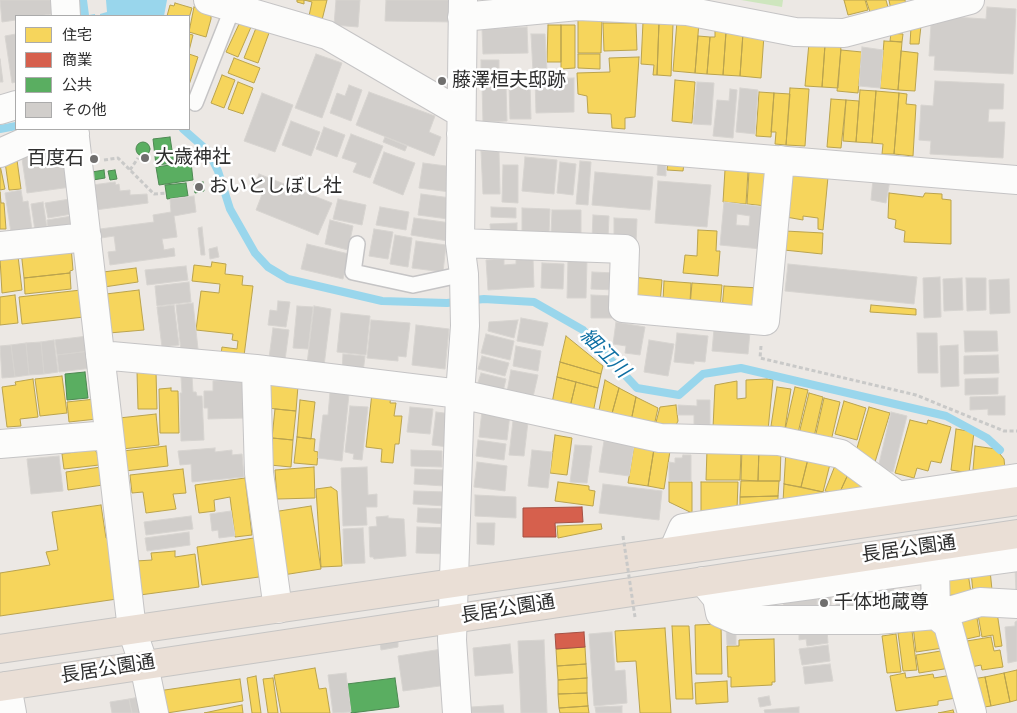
<!DOCTYPE html>
<meta charset="utf-8">
<style>
body{margin:0}
#map{position:relative;width:1017px;height:713px;overflow:hidden;background:#ece8e4;font-family:"Titillium Web","Noto Sans JP",sans-serif}
canvas{display:block}
.legend{position:absolute;left:15px;top:15px;width:175px;height:115px;box-sizing:border-box;background:#fff;border:1px solid #ababab;margin:0;padding:6px 9px;list-style:none;font-size:15px;color:#2e2e2e}
.legend li{display:flex;align-items:center;gap:10px;height:25px}
.legend b{width:25px;border:1px solid #ababab}
</style>
<div id="map">
<canvas width="1017" height="713"></canvas>
<ul class="legend">
<li><b style="height:14px;background:#f6d55c"></b>住宅</li>
<li><b style="height:14px;background:#d6604d"></b>商業</li>
<li><b style="height:14px;background:#5aae61"></b>公共</li>
<li><b style="height:14px;background:#d1cecb"></b>その他</li>
</ul>
</div>
<script>
const c = document.querySelector('canvas').getContext('2d');
c.lineJoin = 'round';
function paint(path, color) {
  c.fillStyle = color;
  c.fill(path, 'evenodd');
}
function toPath(rows) {
  const path = new Path2D();
  for (const r of rows) {
    if (r.length === 3) {
      path.moveTo(r[0] + r[2], r[1]);
      path.arc(r[0], r[1], r[2], 0, 2 * Math.PI);
      continue;
    }
    path.moveTo(r[0], r[1]);
    for (let i = 2; i < r.length; i += 2) path.lineTo(r[i], r[i + 1]);
  }
  return path;
}
function strokePath(path, color, width, dash) {
  c.strokeStyle = color;
  c.lineWidth = width;
  c.lineCap = dash ? 'butt' : 'round';
  c.setLineDash(dash || []);
  c.stroke(path);
}
function drawText(font, color, halo, rows, align = 'center') {
  c.font = font + ' "Titillium Web","Noto Sans JP",sans-serif';
  c.lineWidth = 5;
  c.setLineDash([]);
  c.textBaseline = 'middle';
  c.strokeStyle = halo;
  c.fillStyle = color;
  for (const [text, x, y, turn = 0] of rows) {
    c.save();
    c.translate(x, y);
    c.rotate((+turn || 0) * Math.PI / 180);
    c.textAlign = isNaN(turn) ? turn : align;
    if (halo) c.strokeText(text, 0, 0);
    c.fillText(text, 0, 0);
    c.restore();
  }
}
paint(toPath([
 [741,0,783,0,782,7]
]), '#cee6be');
paint(toPath([
 [74,0,87,0,89,15,95,14,95,16,75,16],
 [106,0,167,0,164,16,100,16,100,14,107,12]
]), '#99d6ec');
const homes = toPath([
 [297,0,327,0,322,20,309,16,312,2,304,0,304,4,297,2,297,0],
 [844,0,865,0,868,10,848,15,844,0],
 [866,0,886,0,889,11,871,15,866,0],
 [889,0,905,0,906,5,891,10,889,0],
 [175,3,192,8,189,18,189,16,167,16,170,5,174,6,175,3],
 [194,7,211,11,211,19,206,37,189,32,194,7],
 [578,16,602,16,601,53,578,53,578,16],
 [677,21,699,22,695,73,673,71,677,21],
 [240,22,251,27,238,57,226,52,240,22],
 [643,22,659,23,657,75,653,75,654,65,641,64,643,22],
 [603,23,636,23,637,50,604,51,603,23],
 [659,23,673,24,671,76,657,75,659,23],
 [548,25,561,25,561,62,547,62,548,25],
 [561,25,575,25,575,68,561,69,561,25],
 [921,26,919,44,910,44,911,27,921,26],
 [256,28,269,33,258,63,244,58,256,28],
 [715,31,726,32,723,75,707,74,710,37,715,37,715,31],
 [726,32,743,33,740,76,723,75,726,32],
 [743,33,764,35,761,78,740,76,743,33],
 [891,33,903,34,902,42,890,41,891,33],
 [189,34,193,35,189,51,189,34],
 [698,36,710,37,707,74,695,73,698,36],
 [884,41,902,42,898,90,880,88,884,41],
 [809,43,825,45,822,87,805,86,809,43],
 [825,45,841,46,838,88,822,87,825,45],
 [841,50,862,52,858,93,837,91,841,50],
 [901,51,918,53,915,91,898,90,901,51],
 [189,54,198,57,189,85,189,54],
 [578,54,600,54,600,69,578,68,578,54],
 [639,57,635,117,625,118,625,129,612,128,611,114,588,113,587,96,578,94,577,73,610,72,609,58,639,57],
 [234,58,260,68,254,83,228,73,234,58],
 [222,75,235,80,224,108,211,103,222,75],
 [675,80,695,82,692,123,672,121,675,80],
 [238,82,253,88,243,114,228,109,238,82],
 [790,88,809,89,805,146,786,145,790,88],
 [860,90,876,91,872,143,856,142,860,90],
 [876,91,899,93,894,154,882,154,883,144,872,143,876,91],
 [759,92,774,93,771,137,756,136,759,92],
 [774,93,790,94,786,145,775,144,776,132,771,132,774,93],
 [899,93,907,94,906,104,916,105,913,156,894,154,899,93],
 [831,99,846,100,841,148,827,147,831,99],
 [846,100,859,101,856,142,843,141,846,100],
 [17,160,21,189,9,190,5,162,17,160],
 [668,162,684,164,683,171,667,170,668,162],
 [0,165,5,189,0,190,0,165],
 [725,170,748,171,746,204,723,202,725,170],
 [749,171,766,172,766,206,747,204,749,171],
 [790,172,828,177,823,230,818,229,818,218,803,216,803,220,786,217,790,172],
 [0,192,1,203,4,203,6,229,0,229,0,192],
 [889,193,923,197,925,193,942,194,942,199,951,200,951,244,904,242,905,231,895,228,896,220,888,218,889,193],
 [698,230,717,231,716,251,720,251,718,276,683,273,685,255,697,256,698,230],
 [785,231,823,233,822,254,784,250,785,231],
 [71,246,73,270,70,271,70,273,24,278,21,251,71,246],
 [18,256,22,290,2,293,0,258,18,256],
 [212,262,226,264,225,274,243,276,242,285,253,286,244,356,221,354,222,347,237,349,238,341,232,340,233,334,196,330,201,291,219,293,220,284,192,281,194,265,211,267,212,262],
 [136,268,138,282,104,287,103,272,136,268],
 [70,273,71,289,25,294,24,278,70,273],
 [632,277,662,280,660,304,630,302,632,277],
 [664,281,691,283,690,303,663,301,664,281],
 [692,283,722,285,720,309,690,306,692,283],
 [724,286,759,288,753,311,722,309,724,286],
 [81,290,84,317,22,324,19,297,81,290],
 [139,290,144,330,109,333,106,294,139,290],
 [15,295,18,323,0,325,0,297,15,295],
 [871,305,916,309,916,315,870,312,871,305],
 [566,336,603,366,601,374,560,362,566,336],
 [560,362,601,374,598,388,557,377,560,362],
 [137,371,156,372,157,409,138,409,137,371],
 [62,376,67,413,40,416,35,379,62,376],
 [557,377,576,382,570,407,552,403,557,377],
 [33,379,38,417,20,419,21,426,7,427,2,387,16,385,15,382,33,379],
 [767,379,773,380,768,430,713,428,715,385,737,381,737,399,746,398,746,380,767,379],
 [605,380,619,388,611,417,598,415,605,380],
 [576,382,598,388,593,413,570,407,576,382],
 [269,383,298,386,296,411,267,408,269,383],
 [777,387,791,389,785,428,771,426,777,387],
 [795,387,808,390,798,433,785,430,795,387],
 [171,388,171,391,178,391,179,433,160,433,159,389,171,388],
 [619,388,636,397,631,421,611,417,619,388],
 [372,393,391,395,390,403,396,403,394,416,402,416,399,444,395,444,393,463,381,462,382,449,366,447,372,393],
 [809,393,823,397,814,437,799,434,809,393],
 [636,397,658,408,654,426,631,421,636,397],
 [824,398,840,402,831,441,815,438,824,398],
 [95,399,97,419,69,422,67,402,95,399],
 [300,400,315,402,311,439,297,437,300,400],
 [844,401,866,408,857,440,835,434,844,401],
 [676,405,678,421,674,429,655,426,660,407,676,405],
 [869,407,890,413,875,462,855,455,869,407],
 [275,409,296,411,293,440,272,438,275,409],
 [156,414,159,445,122,449,119,418,156,414],
 [910,420,927,424,928,420,951,427,941,463,931,461,928,471,917,468,914,478,895,473,910,420],
 [956,429,974,432,969,473,951,470,956,429],
 [555,435,572,438,567,475,550,473,555,435],
 [297,437,315,439,314,451,318,452,317,465,294,463,297,437],
 [272,438,293,440,291,467,270,465,272,438],
 [634,445,654,449,648,486,628,483,634,445],
 [166,446,168,466,125,471,123,451,166,446],
 [975,446,996,449,1004,459,1005,469,973,470,975,446],
 [742,448,759,448,758,481,741,480,742,448],
 [759,448,781,449,780,481,758,481,759,448],
 [94,449,97,453,99,465,64,469,62,454,94,449],
 [654,449,670,451,664,489,648,486,654,449],
 [707,450,741,451,740,480,706,480,707,450],
 [786,450,809,455,801,487,784,484,786,450],
 [809,455,831,460,823,492,801,487,809,455],
 [836,463,850,470,839,494,825,491,836,463],
 [101,467,103,485,68,490,66,472,101,467],
 [314,467,315,498,277,499,275,470,314,467],
 [183,469,186,493,173,494,176,509,146,513,143,492,132,493,130,475,183,469],
 [850,470,872,489,839,494,850,470],
 [245,478,252,535,235,537,230,497,214,500,215,511,199,513,195,485,245,478],
 [741,481,779,481,778,496,740,497,741,481],
 [558,482,589,486,589,490,595,491,593,506,555,501,558,482],
 [669,482,692,482,692,513,669,502,669,482],
 [701,482,738,482,737,509,701,515,701,482],
 [784,484,823,492,821,496,783,502,784,484],
 [331,487,337,491,342,566,321,567,316,489,331,487],
 [778,496,778,504,740,509,740,497,778,496],
 [101,505,106,538,108,538,117,599,0,616,0,573,50,565,46,552,58,550,52,512,101,505],
 [311,506,321,569,283,575,273,512,311,506],
 [601,524,602,529,558,538,557,526,601,524],
 [260,537,266,576,202,585,197,547,260,537],
 [175,551,175,557,195,554,199,587,140,595,136,561,152,560,151,553,175,551],
 [990,570,992,590,973,592,971,572,990,570],
 [968,573,971,593,945,596,943,576,968,573],
 [976,612,980,636,962,640,960,615,976,612],
 [997,612,1002,646,995,647,993,635,982,637,978,615,997,612],
 [721,624,722,674,696,674,695,625,721,624],
 [934,624,943,648,916,652,913,626,934,624],
 [672,626,689,626,693,699,676,699,672,626],
 [665,628,671,713,640,713,636,661,617,662,615,631,665,628],
 [912,631,917,670,903,671,898,633,912,631],
 [896,634,901,672,887,673,882,636,896,634],
 [991,637,994,651,1000,650,1003,667,982,670,981,665,971,667,967,641,991,637],
 [774,639,775,682,772,682,772,685,731,687,731,677,728,677,727,646,739,646,739,640,774,639],
 [585,647,586,664,557,666,556,649,585,647],
 [947,650,950,668,919,673,916,655,947,650],
 [586,664,587,678,558,680,557,666,586,664],
 [315,668,319,689,326,688,330,713,281,713,274,675,315,668],
 [1017,670,1017,700,1010,702,1004,673,1017,670],
 [905,673,906,678,933,674,934,678,952,675,956,698,938,701,938,705,896,711,890,676,905,673],
 [1004,673,1010,702,991,706,985,677,1004,673],
 [256,676,261,713,252,713,247,678,256,676],
 [985,677,991,706,978,708,972,679,985,677],
 [273,678,278,713,268,713,263,679,273,678],
 [587,678,587,693,558,694,558,680,587,678],
 [240,679,243,701,167,713,158,691,240,679],
 [727,681,728,702,696,704,695,683,727,681],
 [587,693,588,706,559,708,558,694,587,693],
 [242,705,243,713,204,713,242,705],
 [588,706,589,713,560,713,559,708,588,706],
 [953,710,954,713,938,713,953,710]
]);
paint(homes, '#f6d55c');
strokePath(homes, '#baa34e', 1);
const shops = toPath([
 [582,507,583,522,555,523,556,537,523,537,523,508,582,507],
 [584,632,585,647,556,649,555,634,584,632]
]);
paint(shops, '#d6604d');
strokePath(shops, '#a45144', 1);
const public = toPath([
 [170,137,174,163,156,165,153,139,170,137],
 [143,149,7],
 [191,162,193,180,159,185,156,167,191,162],
 [104,170,105,178,93,180,92,172,104,170],
 [115,170,117,179,110,180,108,171,115,170],
 [203,182,204,191,195,193,194,184,203,182],
 [186,183,188,196,167,199,165,185,186,183],
 [85,372,88,398,67,400,65,374,85,372],
 [395,678,399,707,351,713,347,684,395,678]
]);
paint(public, '#5aae61');
strokePath(public, '#4d8852', 1);
strokePath(toPath([
 [0,129,16,126],
 [183,129,208,151,218,171,230,209,255,253,268,267,288,279,382,301,447,303,484,299,534,302,583,330,637,388,679,395,703,374,741,368,946,416,987,438,1000,450]
]), '#99d6ec', 8);
const building = toPath([
 [0,0,51,0,52,14,38,16,16,16,16,20,2,22,0,0],
 [336,0,360,0,358,27,334,25,336,0],
 [386,0,455,0,455,22,385,21,386,0],
 [987,7,1016,9,1013,74,934,70,935,56,929,56,931,24,937,24,937,16,986,19,987,7],
 [527,27,528,53,483,54,482,29,527,27],
 [16,34,16,82,12,83,5,36,16,34],
 [531,34,545,34,547,71,533,72,531,34],
 [862,47,883,50,880,88,859,86,862,47],
 [316,54,342,63,322,118,295,108,316,54],
 [0,59,3,82,0,82,0,59],
 [481,60,499,60,499,78,481,78,481,60],
 [574,78,574,112,536,113,535,79,574,78],
 [935,81,1004,84,1003,109,989,109,988,122,1005,122,1003,158,930,154,931,141,919,140,921,105,933,106,935,81],
 [697,82,714,83,711,125,693,124,697,82],
 [530,83,531,119,510,119,509,84,530,83],
 [349,85,362,90,351,121,330,113,337,93,345,96,349,85],
 [482,85,506,85,507,121,483,122,482,85],
 [740,88,758,90,755,134,736,132,740,88],
 [730,89,737,90,733,138,713,136,717,100,729,101,730,89],
 [369,92,435,116,429,132,441,137,434,156,356,125,369,92],
 [262,93,293,105,275,152,244,141,262,93],
 [291,121,320,132,311,156,282,145,291,121],
 [324,127,345,135,337,157,316,149,324,127],
 [351,134,383,146,370,178,353,172,357,163,342,158,351,134],
 [385,137,407,146,405,151,383,142,385,137],
 [65,146,71,187,27,193,21,152,65,146],
 [481,151,499,151,500,194,483,194,481,151],
 [384,152,415,163,403,195,373,183,384,152],
 [525,157,557,160,554,194,522,191,525,157],
 [580,161,591,162,588,205,576,204,580,161],
 [560,162,576,164,573,195,557,193,560,162],
 [423,163,454,167,450,192,419,188,423,163],
 [658,163,666,164,666,176,657,175,658,163],
 [503,165,518,165,518,203,502,202,503,165],
 [595,172,653,177,650,210,592,205,595,172],
 [259,174,332,203,318,235,256,210,263,192,253,189,259,174],
 [873,179,890,180,886,203,871,200,873,179],
 [658,181,711,185,707,227,655,223,658,181],
 [115,182,116,185,119,184,120,191,130,190,130,195,147,194,148,203,95,210,92,185,115,182],
 [21,190,23,202,28,201,32,230,11,233,5,193,21,190],
 [421,194,451,198,448,219,418,215,421,194],
 [194,196,196,212,174,216,177,237,162,239,164,250,174,248,175,256,110,265,108,252,116,251,114,236,101,238,100,229,154,222,153,215,171,212,170,199,194,196],
 [70,199,72,214,48,218,45,203,70,199],
 [338,199,366,205,362,225,333,219,338,199],
 [43,202,48,235,36,237,31,204,43,202],
 [724,202,765,207,761,249,720,245,724,202],
 [737,214,750,216,749,226,736,225,737,214],
 [380,207,409,212,406,230,376,225,380,207],
 [491,207,516,208,516,218,491,217,491,207],
 [522,208,550,209,549,234,522,233,522,208],
 [552,210,581,210,581,235,551,234,552,210],
 [593,215,609,216,608,239,592,239,593,215],
 [72,216,74,231,49,235,47,220,72,216],
 [414,218,451,223,448,241,411,235,414,218],
 [614,218,637,219,636,244,614,243,614,218],
 [330,220,353,226,348,250,325,244,330,220],
 [517,223,517,237,491,237,490,224,517,223],
 [202,227,205,255,201,255,198,228,202,227],
 [374,229,393,232,388,259,369,256,374,229],
 [395,235,412,238,408,267,390,264,395,235],
 [416,241,446,245,443,272,412,268,416,241],
 [307,244,349,254,343,279,301,269,307,244],
 [217,247,219,257,210,259,209,249,217,247],
 [533,258,534,287,488,290,486,260,504,259,504,265,516,264,516,259,533,258],
 [568,259,587,260,586,298,567,298,568,259],
 [542,263,564,264,563,289,541,288,542,263],
 [788,264,917,277,914,304,785,291,788,264],
 [186,266,188,280,147,285,145,270,186,266],
 [592,272,616,273,615,290,591,289,592,272],
 [940,277,941,317,924,318,923,278,940,277],
 [962,278,963,310,944,311,943,279,962,278],
 [966,278,986,278,986,310,967,311,966,278],
 [1009,279,1010,313,990,314,989,280,1009,279],
 [189,282,191,302,157,306,155,286,189,282],
 [591,295,613,296,612,318,591,318,591,295],
 [278,301,290,302,286,327,268,325,270,310,277,311,278,301],
 [193,303,198,349,181,351,176,305,193,303],
 [174,305,179,345,162,347,157,307,174,305],
 [297,306,313,307,308,349,293,348,297,306],
 [314,306,331,309,324,366,307,364,314,306],
 [341,313,370,316,366,355,337,352,341,313],
 [521,318,548,323,543,346,517,341,521,318],
 [371,320,410,323,406,357,398,356,398,361,367,358,371,320],
 [518,320,514,338,488,331,489,322,518,320],
 [616,322,645,327,640,355,625,353,626,346,613,344,616,322],
 [416,325,449,329,445,369,412,365,416,325],
 [273,328,289,330,285,360,269,358,273,328],
 [714,329,750,332,748,354,712,351,714,329],
 [964,331,997,331,998,351,965,352,964,331],
 [677,333,708,336,705,362,694,361,694,364,674,362,677,333],
 [917,333,937,333,938,373,918,373,917,333],
 [486,334,514,341,510,360,481,353,486,334],
 [88,336,90,351,57,355,55,340,88,336],
 [54,340,58,372,44,374,41,342,54,340],
 [649,340,674,344,668,376,644,372,649,340],
 [41,342,44,374,29,375,26,343,41,342],
 [26,343,29,375,15,377,11,345,26,343],
 [11,345,15,377,2,378,0,346,11,345],
 [958,345,959,386,941,387,940,346,958,345],
 [516,346,541,351,538,371,513,366,516,346],
 [90,351,92,368,59,372,57,355,90,351],
 [343,354,365,356,363,373,342,371,343,354],
 [998,355,999,373,964,374,964,356,998,355],
 [482,356,509,363,505,376,478,369,482,356],
 [511,370,538,375,533,397,507,392,511,370],
 [481,373,506,379,503,392,477,386,481,373],
 [192,376,193,392,196,392,197,396,202,396,204,440,181,441,180,393,182,393,181,377,192,376],
 [998,378,998,394,965,395,965,379,998,378],
 [245,380,245,418,208,419,208,408,204,408,204,391,213,391,213,381,245,380],
 [330,392,349,394,342,461,318,458,323,415,328,415,330,392],
 [1005,396,1005,415,988,415,988,409,970,410,970,397,1005,396],
 [697,400,710,400,710,431,694,431,694,415,678,415,678,405,697,406,697,400],
 [350,406,368,407,362,460,353,459,354,454,345,452,350,406],
 [410,407,433,409,430,434,407,432,410,407],
 [482,411,510,414,507,440,479,437,482,411],
 [436,412,452,414,448,447,432,445,436,412],
 [891,412,907,416,893,472,878,468,891,412],
 [513,421,528,422,524,456,509,455,513,421],
 [478,440,506,444,504,460,476,456,478,440],
 [604,441,634,445,629,476,599,472,604,441],
 [575,445,592,446,587,483,570,482,575,445],
 [215,448,215,452,232,450,232,455,242,454,244,477,192,482,191,464,180,465,178,451,215,448],
 [411,450,442,451,442,467,411,466,411,450],
 [532,450,552,452,548,488,528,486,532,450],
 [683,455,691,455,691,481,669,481,669,462,675,463,675,458,682,458,683,455],
 [59,456,63,491,31,494,27,459,59,456],
 [477,462,507,466,505,491,474,487,477,462],
 [367,467,368,495,377,494,377,507,366,507,367,525,343,526,341,468,367,467],
 [415,469,445,470,444,486,414,484,415,469],
 [603,484,662,491,659,520,599,513,603,484],
 [414,491,447,492,446,506,413,504,414,491],
 [475,495,516,497,516,518,475,516,475,495],
 [418,508,447,509,447,524,417,522,418,508],
 [231,511,235,536,219,538,218,530,212,531,210,514,231,511],
 [191,516,193,529,146,535,144,522,191,516],
 [388,516,388,518,404,519,406,556,374,559,373,557,370,557,369,527,377,526,376,517,388,516],
 [477,523,495,523,494,545,477,544,477,523],
 [417,527,449,528,447,554,416,553,417,527],
 [363,528,365,563,344,564,343,529,363,528],
 [189,532,190,545,147,551,145,538,189,532],
 [1015,567,1017,567,1017,594,1016,594,1015,567],
 [893,584,895,610,879,612,877,586,893,584],
 [868,590,868,611,836,611,836,591,868,590],
 [817,595,817,611,783,608,784,599,817,595],
 [818,595,831,595,831,606,818,607,818,595],
 [1017,621,1017,661,1008,663,1005,627,1015,626,1015,622,1017,621],
 [726,627,736,627,736,645,727,645,726,627],
 [827,630,828,643,807,646,806,639,799,640,799,634,827,630],
 [612,632,615,671,625,670,627,703,594,706,589,634,612,632],
 [398,640,398,647,381,650,380,643,398,640],
 [544,640,547,713,521,713,518,641,544,640],
 [510,644,513,673,475,676,473,648,510,644],
 [828,645,830,661,802,665,799,649,828,645],
 [442,649,447,685,403,691,398,656,442,649],
 [830,664,833,681,805,684,803,667,830,664],
 [346,673,351,712,333,713,328,675,346,673],
 [144,696,147,713,132,713,129,699,144,696],
 [769,696,771,705,760,707,758,698,769,696],
 [129,699,132,713,112,713,110,702,129,699],
 [503,705,504,713,472,713,471,707,503,705],
 [622,706,622,713,596,713,595,707,622,706],
 [799,707,799,713,765,713,764,710,799,707]
]);
paint(building, '#d1cecb');
strokePath(building, '#d7d4d0', 1);
const lane = toPath([
 [195,103,233,7],
 [357,244,353,272,413,285,464,274]
]);
const street = toPath([
 [65,0,66,16],
 [208,0,327,35,461,113],
 [462,17,578,6,687,11,795,32,844,33,970,0],
 [0,110,16,105],
 [74,129,132,630,144,665,154,713],
 [461,134,1017,180],
 [0,153,27,141,75,134],
 [460,243,625,249,623,308,765,321,780,160],
 [0,246,87,237],
 [100,355,256,369,460,394,660,438,779,441,841,454,897,495],
 [256,369,259,473,278,609],
 [0,444,108,435],
 [673,551,683,528,1017,478],
 [935,568,936,615,948,625,972,713],
 [703,581,717,598,720,613,736,620,877,620,936,615,980,602,1017,604],
 [717,598,1017,557],
 [7,686,12,713],
 [457,713,452,640,460,394,465,326,464,274,460,243,463,0]
]);
const highway = toPath([
 [0,649,1017,501],
 [0,687,1017,534]
]);
strokePath(lane, '#c5c4c5', 18);
strokePath(street, '#c5c4c5', 30);
strokePath(highway, '#c6c5c4', 30);
strokePath(toPath([
 [104,160,118,158,154,194,166,193],
 [130,170,138,158],
 [761,346,760,358,916,395,1004,431,1017,431]
]), '#c9c9c8', 3, [4, 2.5]);
strokePath(lane, '#fcfcfb', 15);
strokePath(street, '#fcfcfb', 28);
strokePath(highway, '#eadfd6', 28);
strokePath(toPath([
 [623,536,635,617]
]), '#c9c9c8', 3, [4, 2.5]);
for (const [x, y, r, color] of [
 [442,81,5,"#706f6e"],
 [145,158,5,"#706f6e"],
 [94,159,5,"#706f6e"],
 [199,187,5,"#706f6e"],
 [824,603,5,"#706f6e"]
]) {
  const dot = new Path2D();
  dot.arc(x, y, r, 0, 2 * Math.PI);
  c.fillStyle = color;
  c.fill(dot);
  strokePath(dot, '#fff', 2);
}
drawText('19px', '#2e2e2e', '#fff', [
 ["藤澤桓夫邸跡",452,81],
 ["大歳神社",155,158],
 ["百度石",84,159,"right"],
 ["おいとしぼし社",209,187],
 ["千体地蔵尊",834,603]
], 'left');
drawText('19px', '#2e2e2e', '#fff', [
 ["長居公園通",909,550,-8],
 ["長居公園通",508,610,-9],
 ["長居公園通",108,670,-9]
]);
drawText('italic 20px', '#0d6fa3', '#fff', [
 ["細江川",604,354,45]
]);
</script>
